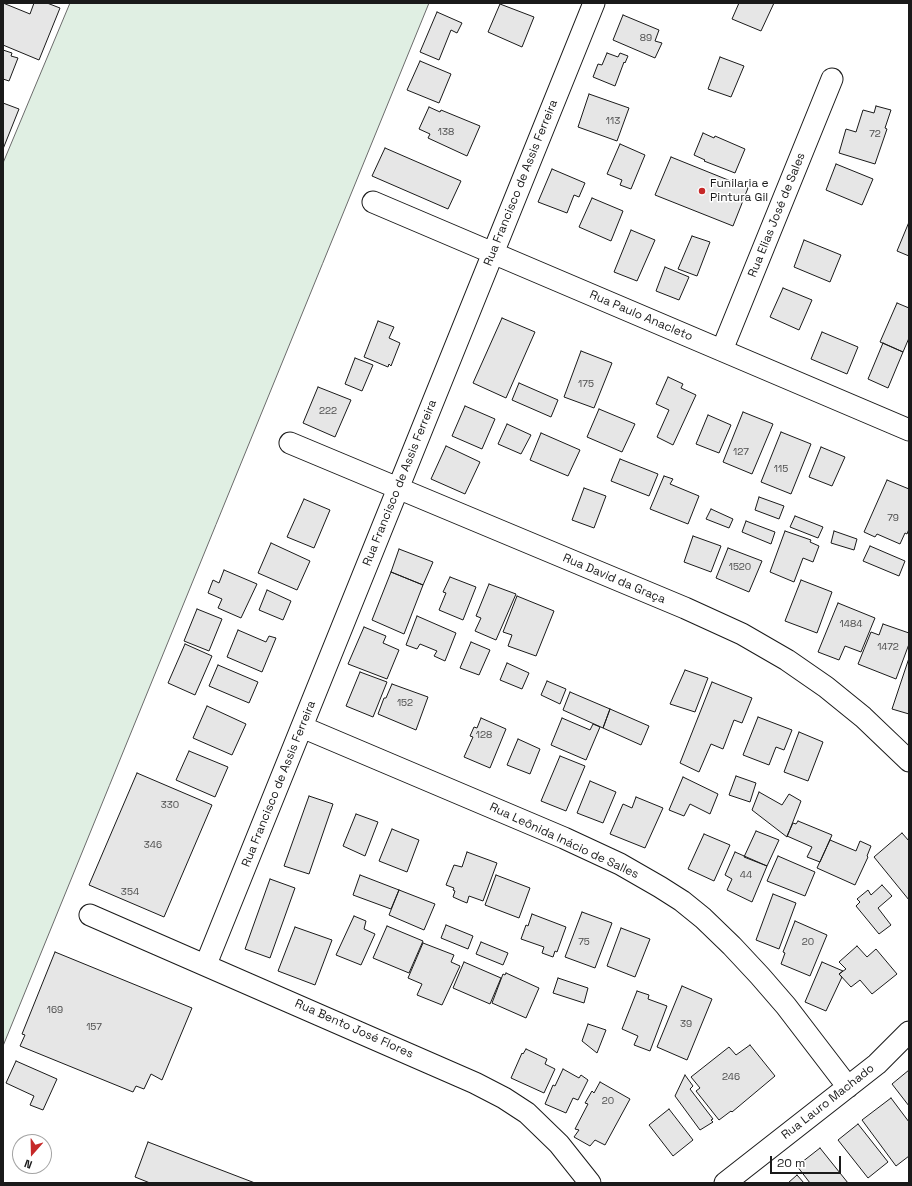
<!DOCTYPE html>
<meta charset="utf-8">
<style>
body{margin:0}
#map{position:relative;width:912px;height:1186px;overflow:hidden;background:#fff;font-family:"Space Grotesk",sans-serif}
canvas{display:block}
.frame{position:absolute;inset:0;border:4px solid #1a1a1a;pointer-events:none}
.north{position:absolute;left:12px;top:1134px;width:40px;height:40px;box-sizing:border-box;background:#fff;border:1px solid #a3a3a3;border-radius:50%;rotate:200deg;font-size:11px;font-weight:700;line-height:16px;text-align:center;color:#1a1a1a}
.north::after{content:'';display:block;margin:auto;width:14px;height:18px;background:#c62828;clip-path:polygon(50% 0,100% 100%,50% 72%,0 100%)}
.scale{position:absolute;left:770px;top:1156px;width:71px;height:18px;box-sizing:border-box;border:2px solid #1a1a1a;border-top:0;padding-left:5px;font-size:12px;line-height:14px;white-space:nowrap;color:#1a1a1a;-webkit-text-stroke:3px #fff;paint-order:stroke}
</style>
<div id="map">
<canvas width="912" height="1186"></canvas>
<div class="frame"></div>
<div class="north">N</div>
<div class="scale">20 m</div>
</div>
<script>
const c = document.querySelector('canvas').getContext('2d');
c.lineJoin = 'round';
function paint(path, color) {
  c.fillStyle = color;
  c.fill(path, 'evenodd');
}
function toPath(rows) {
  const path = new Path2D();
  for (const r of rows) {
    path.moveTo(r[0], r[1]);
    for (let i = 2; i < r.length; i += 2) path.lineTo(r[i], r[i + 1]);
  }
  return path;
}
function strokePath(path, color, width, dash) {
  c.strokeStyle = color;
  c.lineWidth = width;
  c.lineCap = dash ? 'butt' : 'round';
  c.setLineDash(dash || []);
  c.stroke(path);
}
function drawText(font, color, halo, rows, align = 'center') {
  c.font = font + ' "Space Grotesk",sans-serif';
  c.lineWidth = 3;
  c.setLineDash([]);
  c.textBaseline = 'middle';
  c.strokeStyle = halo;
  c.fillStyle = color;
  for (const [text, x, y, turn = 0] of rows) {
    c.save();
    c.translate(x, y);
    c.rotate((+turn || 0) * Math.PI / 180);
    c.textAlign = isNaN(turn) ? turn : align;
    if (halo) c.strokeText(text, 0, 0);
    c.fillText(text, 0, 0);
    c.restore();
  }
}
const green = toPath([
 [70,3,429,3,3,1046,3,163,70,3]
]);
paint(green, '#e0efe3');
strokePath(green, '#6a6a6a', 1);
const building = toPath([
 [3,3,30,14,34,3,47,3,60,8,39,60,3,45,3,3],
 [739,3,774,3,761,31,732,19,739,3],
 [500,4,534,17,522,47,488,32,500,4],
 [437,12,462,23,457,33,451,30,439,60,420,52,437,12],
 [623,15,659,30,655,41,662,43,655,58,613,40,623,15],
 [3,50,12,53,11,56,18,58,9,81,3,79,3,50],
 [607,53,618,57,620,53,628,56,625,63,624,62,615,86,593,77,598,64,602,65,607,53],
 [720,57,744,66,731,97,708,89,720,57],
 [420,61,451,74,439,103,407,90,420,61],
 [589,94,629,108,617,141,578,127,589,94],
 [3,103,19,109,3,149,3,103],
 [876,106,891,110,885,128,887,129,875,164,839,153,846,129,856,132,863,110,874,113,876,106],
 [429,107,440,112,441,110,480,126,467,156,428,138,430,134,419,129,429,107],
 [703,133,714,138,715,136,745,149,735,173,704,161,705,160,694,155,703,133],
 [620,144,645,155,631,189,620,185,622,180,607,174,620,144],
 [385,148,461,181,448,209,372,176,385,148],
 [671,157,748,188,733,226,655,195,671,157],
 [836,164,873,179,862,205,826,190,836,164],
 [552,169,585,183,579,197,574,195,567,213,538,202,552,169],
 [592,198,623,211,611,241,579,227,592,198],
 [909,222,909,256,897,251,909,222],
 [631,230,655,240,637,281,614,272,631,230],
 [692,236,710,242,697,276,678,269,692,236],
 [804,240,841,255,830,282,794,267,804,240],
 [665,267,689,277,679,300,656,291,665,267],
 [783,288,812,300,799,330,770,317,783,288],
 [897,303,909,308,909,338,903,352,880,342,897,303],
 [502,318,535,332,506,398,473,383,502,318],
 [378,321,394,327,389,338,400,343,391,366,389,364,388,367,364,357,378,321],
 [822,332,858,347,847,374,811,359,822,332],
 [883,343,903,352,888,388,868,379,883,343],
 [581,351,612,363,594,408,564,397,581,351],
 [355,358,373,365,362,391,345,384,355,358],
 [668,377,683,384,681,388,696,395,673,445,657,437,669,410,656,404,668,377],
 [519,383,558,400,551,417,512,400,519,383],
 [318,387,351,400,335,437,303,423,318,387],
 [465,406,495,419,482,449,452,436,465,406],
 [599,409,635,424,622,452,587,437,599,409],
 [743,412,773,424,752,474,723,462,743,412],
 [708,415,731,425,719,453,696,444,708,415],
 [507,424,531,435,521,454,498,444,507,424],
 [781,432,811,444,791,494,761,482,781,432],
 [541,433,580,450,568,476,530,460,541,433],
 [446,446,480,462,465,494,431,479,446,446],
 [821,447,845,457,832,486,809,477,821,447],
 [620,459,658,474,649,496,611,481,620,459],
 [664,476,673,479,670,484,699,496,688,524,650,509,664,476],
 [887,480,909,489,909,529,907,534,905,533,900,544,877,534,875,537,864,532,887,480],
 [584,488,606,496,594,528,572,520,584,488],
 [759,497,784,506,779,519,755,510,759,497],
 [304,499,330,510,314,548,287,537,304,499],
 [711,509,733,519,729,528,706,519,711,509],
 [795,516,823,527,818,538,790,527,795,516],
 [746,521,775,532,771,544,742,532,746,521],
 [785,531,811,540,810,542,819,546,813,562,803,558,794,582,770,572,785,531],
 [834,531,857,539,854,550,831,543,834,531],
 [693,536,721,546,711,572,684,562,693,536],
 [271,543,310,561,297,590,258,573,271,543],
 [870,546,905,561,899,576,863,561,870,546],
 [728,548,762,561,749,592,716,578,728,548],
 [399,549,433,562,423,585,391,572,399,549],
 [224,570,257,584,241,618,218,608,222,599,208,593,213,580,219,583,224,570],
 [391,572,423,585,404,634,372,620,391,572],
 [450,577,476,587,463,620,439,610,446,593,443,592,450,577],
 [801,580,832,592,817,633,785,621,801,580],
 [489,584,516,594,496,640,475,631,481,618,476,616,489,584],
 [267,590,291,601,283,620,259,610,267,590],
 [517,596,554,611,536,656,508,646,512,635,503,632,517,596],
 [838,603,875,618,861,652,845,646,839,660,818,652,838,603],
 [197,609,222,619,209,651,184,641,197,609],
 [417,616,456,633,445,661,434,656,437,651,420,644,417,649,406,645,417,616],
 [883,624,909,633,909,644,896,679,858,664,871,632,879,635,883,624],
 [364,627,386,636,383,643,399,650,387,679,348,664,364,627],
 [238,630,266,642,269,636,276,638,262,672,227,657,238,630],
 [471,642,490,650,479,675,460,668,471,642],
 [185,644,212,656,195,695,168,683,185,644],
 [909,658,909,714,892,709,909,658],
 [507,663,529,673,522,689,500,680,507,663],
 [218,665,258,682,249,703,209,686,218,665],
 [685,670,708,678,695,712,670,704,685,670],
 [360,672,387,682,373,717,346,706,360,672],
 [547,681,566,689,560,704,541,695,547,681],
 [712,682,752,698,742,723,734,720,723,749,711,744,699,772,680,763,712,682],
 [392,684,428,697,416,730,378,714,384,698,386,698,392,684],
 [570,692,610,709,603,728,563,710,570,692],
 [207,706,246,724,232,755,193,738,207,706],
 [610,709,649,726,641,745,603,728,610,709],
 [758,717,792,730,784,750,776,747,769,765,743,755,758,717],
 [481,718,506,729,490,768,464,757,473,737,470,736,474,727,477,728,481,718],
 [562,718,590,730,593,724,600,727,586,760,551,745,562,718],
 [799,732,823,742,808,781,784,772,799,732],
 [518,739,540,749,530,774,507,765,518,739],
 [189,751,228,767,215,797,176,780,189,751],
 [560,756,585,766,566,811,541,801,560,756],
 [137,773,212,805,164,917,89,885,137,773],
 [736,776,756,783,750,802,729,795,736,776],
 [683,777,718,794,710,814,690,804,684,816,669,810,683,777],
 [590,781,616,792,603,823,577,813,590,781],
 [759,792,782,805,789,794,801,801,787,837,752,810,759,792],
 [309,796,333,804,309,874,284,866,309,796],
 [636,797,663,808,645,848,610,834,623,804,632,808,636,797],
 [356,814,378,822,365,856,343,846,356,814],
 [798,821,832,835,820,862,807,857,812,847,787,836,793,823,796,824,798,821],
 [392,829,419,840,407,872,379,861,392,829],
 [756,831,779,840,767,866,744,857,756,831],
 [902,833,909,841,909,900,874,857,902,833],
 [704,834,730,845,714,881,688,869,704,834],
 [830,840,856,851,860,841,871,846,867,856,868,857,855,885,817,868,830,840],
 [467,852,497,863,483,901,469,896,467,903,462,901,453,897,455,891,453,890,454,888,446,885,454,865,462,867,467,852],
 [735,852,767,866,752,902,727,890,732,879,725,875,735,852],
 [778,856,815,872,805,896,767,881,778,856],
 [360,875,399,890,391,909,353,895,360,875],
 [496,875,530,888,519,918,485,905,496,875],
 [270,879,295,888,270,958,245,949,270,879],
 [882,885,892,896,878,908,891,925,879,934,856,906,860,902,857,899,868,890,871,895,882,885],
 [399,890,435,904,424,930,389,915,399,890],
 [773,894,796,903,779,949,756,940,773,894],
 [582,912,612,923,595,968,565,957,582,912],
 [532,914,566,927,557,952,555,951,553,957,542,953,544,947,521,939,526,925,528,926,532,914],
 [354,916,366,921,364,929,375,934,361,965,336,955,354,916],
 [795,921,827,935,810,976,781,964,785,953,783,952,795,921],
 [446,925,473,936,468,949,441,938,446,925],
 [387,926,423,941,409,973,373,958,387,926],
 [295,927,332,940,315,985,278,971,295,927],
 [621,928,650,939,635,977,607,966,621,928],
 [481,942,508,953,503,965,476,954,481,942],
 [423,943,454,955,451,962,460,966,442,1005,417,995,422,984,408,978,423,943],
 [857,946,867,957,876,949,897,974,872,994,860,980,851,987,839,974,846,969,839,962,857,946],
 [55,952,192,1008,162,1080,151,1074,144,1089,136,1086,133,1092,20,1046,25,1035,22,1034,55,952],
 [464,962,501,978,490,1004,453,988,464,962],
 [822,962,843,971,839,974,842,977,826,1011,805,1002,822,962],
 [506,973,539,988,526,1018,492,1003,503,974,505,975,506,973],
 [558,978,588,988,584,1003,553,993,558,978],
 [682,986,712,999,687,1060,657,1047,682,986],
 [637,991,649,995,648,999,667,1006,650,1051,634,1045,638,1036,622,1029,637,991],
 [588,1024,606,1030,597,1053,582,1041,588,1024],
 [750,1045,775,1076,732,1112,731,1111,719,1120,696,1091,700,1088,691,1077,729,1047,736,1055,750,1045],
 [526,1049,547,1059,545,1064,555,1069,544,1093,511,1078,522,1053,523,1054,526,1049],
 [16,1061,57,1079,43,1110,30,1105,34,1096,6,1083,16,1061],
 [563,1069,579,1078,581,1075,588,1080,578,1100,573,1098,566,1113,545,1104,553,1085,555,1086,563,1069],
 [909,1070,909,1106,892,1084,909,1070],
 [685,1075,693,1086,690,1089,713,1119,711,1120,713,1122,700,1130,675,1096,685,1075],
 [600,1082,630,1099,605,1145,595,1140,590,1146,574,1137,579,1130,575,1129,588,1104,585,1103,592,1091,594,1093,600,1082],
 [891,1098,909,1122,909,1156,896,1166,862,1120,891,1098],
 [669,1109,693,1140,673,1156,649,1125,669,1109],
 [858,1124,888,1162,868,1178,838,1140,858,1124],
 [148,1142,255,1183,150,1183,135,1177,148,1142],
 [820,1148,848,1183,810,1183,797,1166,820,1148],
 [797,1175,804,1183,788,1183,797,1175]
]);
paint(building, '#e6e6e6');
strokePath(building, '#1a1a1a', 1);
const minor = toPath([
 [373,202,909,430],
 [722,350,832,79],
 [290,443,685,608,742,634,787,660,826,687,863,717,909,761],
 [302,727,564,838,620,864,660,887,682,901,703,918,732,946,760,976,786,1006,848,1087],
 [90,915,475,1083,504,1098,527,1113,559,1144,590,1183],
 [206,964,594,3],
 [725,1183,877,1064,909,1032]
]);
strokePath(minor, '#1a1a1a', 23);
strokePath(minor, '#fff', 21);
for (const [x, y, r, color] of [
 [702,191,4,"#c62828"]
]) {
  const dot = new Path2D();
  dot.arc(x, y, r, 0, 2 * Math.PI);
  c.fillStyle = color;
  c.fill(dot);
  strokePath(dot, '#fff', 1.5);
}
drawText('10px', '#4d4d4d', null, [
 ["89",646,38],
 ["113",613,121],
 ["138",446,132],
 ["72",875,134],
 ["175",586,384],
 ["222",328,411],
 ["127",741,452],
 ["115",781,469],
 ["79",893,518],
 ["1520",740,567],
 ["1484",851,624],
 ["1472",888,647],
 ["152",405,703],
 ["128",484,735],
 ["330",170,805],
 ["346",153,845],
 ["44",746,875],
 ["354",130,892],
 ["75",584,942],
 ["20",808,942],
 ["169",55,1010],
 ["39",686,1024],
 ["157",94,1027],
 ["246",731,1077],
 ["20",608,1101]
]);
drawText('12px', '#1a1a1a', '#fff', [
 ["Rua Francisco de Assis Ferreira",521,183,-68],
 ["Rua Elias José de Sales",777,215,-68],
 ["Rua Paulo Anacleto",641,316,23],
 ["Rua Francisco de Assis Ferreira",400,483,-68],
 ["Rua David da Graça",614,579,23],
 ["Rua Francisco de Assis Ferreira",279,784,-68],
 ["Rua Leônida Inácio de Salles",564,841,25],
 ["Rua Bento José Flores",354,1029,24],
 ["Rua Lauro Machado",828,1102,-38]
]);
drawText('12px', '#1a1a1a', '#fff', [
 ["Funilaria e",710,184],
 ["Pintura Gil",710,198]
], 'left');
</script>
